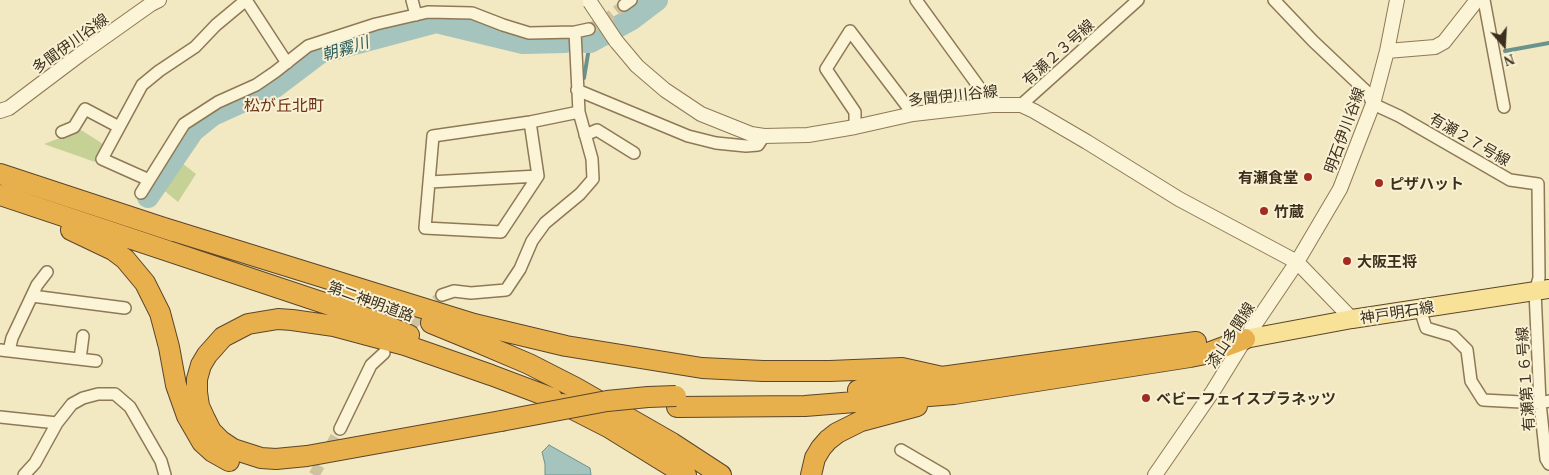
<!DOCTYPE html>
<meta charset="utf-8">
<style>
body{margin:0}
#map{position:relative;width:1549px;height:475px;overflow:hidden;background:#f2e8c2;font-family:Georgia,serif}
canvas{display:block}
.north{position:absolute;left:1479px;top:20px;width:50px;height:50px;-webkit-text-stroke:4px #f8f1d3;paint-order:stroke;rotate:161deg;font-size:14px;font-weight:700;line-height:20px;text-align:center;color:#3c2f1d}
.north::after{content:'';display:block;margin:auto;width:18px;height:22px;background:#3c2f1d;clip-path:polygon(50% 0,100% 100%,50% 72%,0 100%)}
</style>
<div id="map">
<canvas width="1549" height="475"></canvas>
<div class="north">N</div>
</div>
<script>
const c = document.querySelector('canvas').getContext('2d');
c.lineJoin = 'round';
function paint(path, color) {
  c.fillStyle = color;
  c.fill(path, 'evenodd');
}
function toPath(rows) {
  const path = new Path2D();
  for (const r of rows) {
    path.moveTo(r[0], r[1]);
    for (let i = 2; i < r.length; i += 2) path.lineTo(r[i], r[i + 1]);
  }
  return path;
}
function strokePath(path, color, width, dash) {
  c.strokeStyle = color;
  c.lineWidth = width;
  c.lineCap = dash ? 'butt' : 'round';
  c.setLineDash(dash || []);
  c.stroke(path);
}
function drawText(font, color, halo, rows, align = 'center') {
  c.font = font + ' Georgia,"Noto Sans JP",serif';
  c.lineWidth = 4;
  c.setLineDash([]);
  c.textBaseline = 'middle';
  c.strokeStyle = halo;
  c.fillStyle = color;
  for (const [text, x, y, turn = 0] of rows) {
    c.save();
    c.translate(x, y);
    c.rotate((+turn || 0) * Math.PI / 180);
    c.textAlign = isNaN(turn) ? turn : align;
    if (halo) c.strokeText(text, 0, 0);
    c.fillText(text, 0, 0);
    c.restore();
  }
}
paint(toPath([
 [81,130,103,144,95,162,44,144],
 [178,160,196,174,178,202,160,187]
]), '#c5d195');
const water = toPath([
 [549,445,590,468,591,475,545,475,545,464,542,452,549,445]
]);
paint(water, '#a5c4bd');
strokePath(water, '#6b938d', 1);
strokePath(toPath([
 [1505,51,1549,43],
 [584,78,590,42]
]), '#6b938d', 4);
strokePath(toPath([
 [586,42,590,42,632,19,657,0],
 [148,197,193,131,213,115,275,87,320,53,436,22,523,43,565,42]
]), '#a5c4bd', 22);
strokePath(toPath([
 [589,29,604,21,624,5],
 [401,336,442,295],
 [314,475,340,429]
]), '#cec3a1', 11, [11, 5.5]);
const minor = toPath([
 [412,0,416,15],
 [916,0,992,105],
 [1274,0,1313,41,1367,92,1373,104,1399,116,1510,180,1538,184,1539,278,1535,291,1540,403,1546,459,1549,464],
 [1484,0,1504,107],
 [624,5,631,0],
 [577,90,688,136,716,143,746,146,758,145,764,136],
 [1021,105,1138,0],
 [530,122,538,176,501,232,425,228,433,136,530,122,579,112],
 [855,127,855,112,826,69,850,31,913,114],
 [62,132,74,127,85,109,119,127],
 [585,135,597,130,634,153],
 [149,180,102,159,142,85,159,71,195,47,216,25,246,0,287,63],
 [430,182,538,176],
 [141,193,184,124,218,102,256,85,275,72,308,46,376,24,428,12,472,13,503,25,529,33,575,32,589,29],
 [442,295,454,291,471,293,506,290,520,269,532,241,545,223,580,194,593,179,592,159,579,112,575,32],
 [32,296,125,308],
 [1420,309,1426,328,1453,336,1467,350,1471,381,1483,400,1540,403,1549,401],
 [0,350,96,361],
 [9,351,12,338,37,285,47,272],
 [80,359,83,336],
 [0,417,57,423],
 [340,429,371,365,384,353],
 [901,450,944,475],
 [24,475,35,463,57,423,72,404,83,398,98,394,115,394,130,407,161,461,165,475]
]);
const tertiary = toPath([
 [616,41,637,66,665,90,701,114,751,134,764,136,808,135,855,127,913,114,992,105,1021,105,1034,111,1087,142,1179,199,1297,262,1352,319],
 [1387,51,1435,47,1444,42,1477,0],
 [0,111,9,108,82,53,151,4,159,0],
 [1155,475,1213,391,1245,339,1297,262,1340,189,1373,104,1387,51,1397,0]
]);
const primary = toPath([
 [1245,339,1352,319,1549,289]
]);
const motorway = toPath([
 [0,174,173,231],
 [0,195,351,312,409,335],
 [161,227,474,324,566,346,702,368,763,371,830,371,902,368,947,378],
 [71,230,113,250,125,259,145,283,160,313,169,347,176,385,187,416,202,442,213,452,229,461],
 [431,323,475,341,529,364,576,388,672,443,721,475],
 [858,390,898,383,1196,342],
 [563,404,608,427,686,475],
 [677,407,805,406,954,394,1190,357,1205,354,1245,339],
 [501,421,307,456,276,459,261,458,233,449,221,441,211,431,205,419,199,406,197,392,197,379,201,365,207,355,223,337,248,324,278,319,292,320,334,326,405,345,491,375,552,398],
 [811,475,815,458,821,448,828,440,837,433,861,421,917,406]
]);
strokePath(minor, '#8e7957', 14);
strokePath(tertiary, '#8e7957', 16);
strokePath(primary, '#5b462c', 20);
strokePath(motorway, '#5b462c', 22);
strokePath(minor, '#fcf4d6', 11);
strokePath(tertiary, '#fcf4d6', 14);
strokePath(primary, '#f8e297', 18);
strokePath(motorway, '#e8b04c', 20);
const tertiaryBridge = toPath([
 [590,2,616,41]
]);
const motorwayBridge = toPath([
 [501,421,607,401,648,397,676,396]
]);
strokePath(tertiaryBridge, '#8e7957', 16, []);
strokePath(motorwayBridge, '#5b462c', 22, []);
strokePath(tertiaryBridge, '#fcf4d6', 14);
strokePath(motorwayBridge, '#e8b04c', 20);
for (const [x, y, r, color] of [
 [1308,177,5,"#a22c22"],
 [1379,183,5,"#a22c22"],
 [1264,211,5,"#a22c22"],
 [1347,261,5,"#a22c22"],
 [1146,398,5,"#a22c22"]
]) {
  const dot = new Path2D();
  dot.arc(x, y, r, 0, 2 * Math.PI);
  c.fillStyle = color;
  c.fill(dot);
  strokePath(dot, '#f8f1d3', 2);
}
drawText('15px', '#3c2f1d', '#f8f1d3', [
 ["多聞伊川谷線",70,43,-36],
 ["有瀬２３号線",1058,52,-42],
 ["多聞伊川谷線",953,95,-6],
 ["明石伊川谷線",1344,130,-70],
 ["有瀬２７号線",1470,139,30],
 ["第二神明道路",371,301,20],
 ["神戸明石線",1397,312,-9],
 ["漆山多聞線",1230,335,-57],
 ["有瀬第１６号線",1525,379,-94]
]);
drawText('bold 15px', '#3c2f1d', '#f8f1d3', [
 ["有瀬食堂",1298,177,"right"],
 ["ピザハット",1389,183],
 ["竹蔵",1274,211],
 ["大阪王将",1357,261],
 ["ベビーフェイスプラネッツ",1156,398]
], 'left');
drawText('italic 16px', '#2b5c5d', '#f8f1d3', [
 ["朝霧川",345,48,-17]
]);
drawText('16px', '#6d3118', '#f8f1d3', [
 ["松が丘北町",284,105]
]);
</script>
